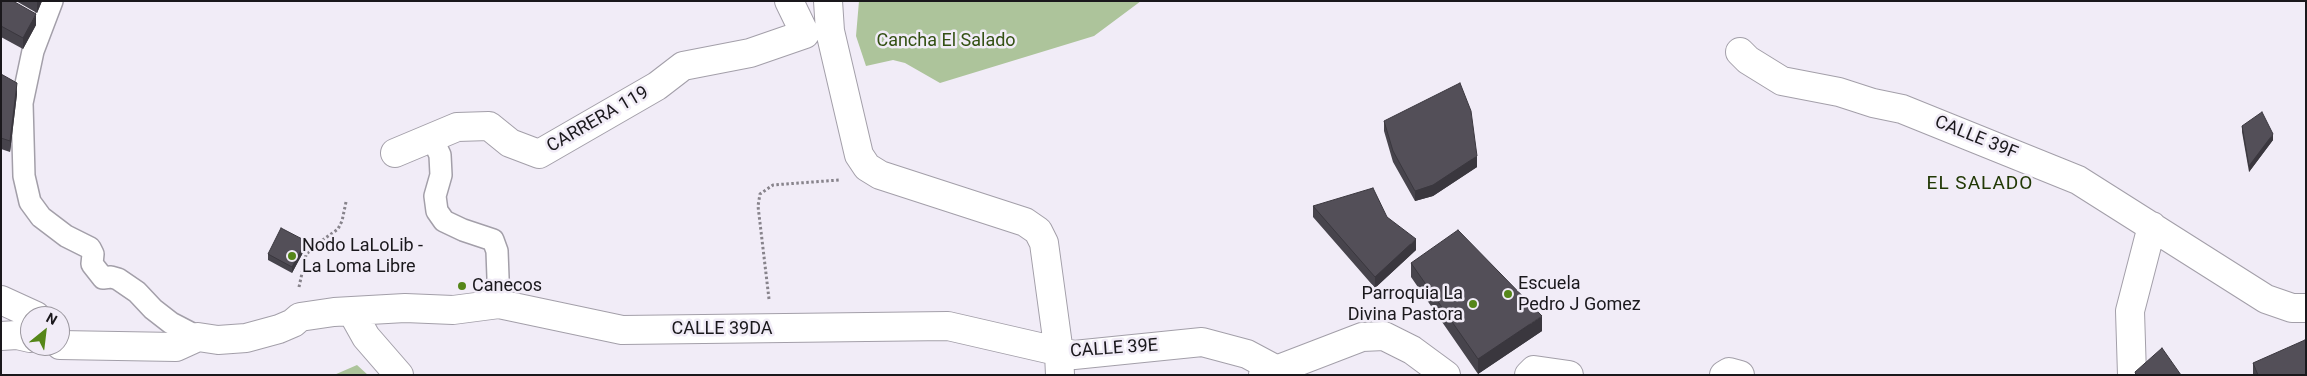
<!DOCTYPE html>
<style>
body{margin:0}
#map{position:relative;width:2307px;height:376px;overflow:hidden;background:#f1ecf7;font-family:Roboto,sans-serif}
canvas{display:block}
.frame{position:absolute;inset:0;border:2px solid #1a181c;pointer-events:none}
.north{position:absolute;left:20px;top:306px;width:50px;height:50px;box-sizing:border-box;background:#f1ecf7;border:1px solid #9b979f;border-radius:50%;rotate:29deg;font-size:14px;font-weight:700;line-height:20px;text-align:center;color:#1a181c}
.north::after{content:'';display:block;margin:auto;width:18px;height:22px;background:#558619;clip-path:polygon(50% 0,100% 100%,50% 72%,0 100%)}
</style>
<div id="map">
<canvas width="2307" height="376"></canvas>
<div class="frame"></div>
<div class="north">N</div>
</div>
<script>
const c = document.querySelector('canvas').getContext('2d');
c.lineJoin = 'round';
function paint(path, color) {
  c.fillStyle = color;
  c.fill(path, 'evenodd');
}
function toPath(rows) {
  const path = new Path2D();
  for (const r of rows) {
    path.moveTo(r[0], r[1]);
    for (let i = 2; i < r.length; i += 2) path.lineTo(r[i], r[i + 1]);
  }
  return path;
}
function strokePath(path, color, width, dash) {
  c.strokeStyle = color;
  c.lineWidth = width;
  c.lineCap = dash ? 'butt' : 'round';
  c.setLineDash(dash || []);
  c.stroke(path);
}
function drawText(font, color, halo, rows, align = 'center') {
  c.font = font + ' Roboto,sans-serif';
  c.lineWidth = 5;
  c.setLineDash([]);
  c.textBaseline = 'middle';
  c.strokeStyle = halo;
  c.fillStyle = color;
  for (const [text, x, y, turn = 0] of rows) {
    c.save();
    c.translate(x, y);
    c.rotate((+turn || 0) * Math.PI / 180);
    c.textAlign = isNaN(turn) ? turn : align;
    if (halo) c.strokeText(text, 0, 0);
    c.fillText(text, 0, 0);
    c.restore();
  }
}
paint(toPath([
 [859,1,1141,1,1094,36,940,83,905,63,893,60,866,66,856,36],
 [357,365,368,375,334,375]
]), '#adc49b');
const pedestrian = toPath([
 [52,1,33,51,22,103,24,176,30,202,41,217,66,236,90,248,93,254,92,264,103,278,111,277,118,279,137,292,153,309,171,323,198,337],
 [432,138,440,155,441,175,435,196,437,211,444,221,463,230,493,240,497,251,499,304]
]);
const minor = toPath([
 [828,1,830,31,859,155,867,167,880,175,1025,222,1038,231,1044,243,1059,353,1060,375],
 [1740,52,1748,60,1782,81,1839,92,1873,103,1902,109,2078,180,2266,299,2292,308,2306,308],
 [395,153,457,127,489,126,510,143,539,154,657,86,683,66,750,53,805,34,789,1],
 [1,300,36,316],
 [352,312,366,337,399,375],
 [1,336,17,335,30,338],
 [60,345,176,347,198,337,218,340,246,338,279,329,293,323,300,317,334,312,405,308,453,310,499,304,622,330,948,326,1074,355,1202,342,1247,354,1277,370],
 [1263,375,1362,337,1384,336,1412,350,1446,375],
 [1529,375,1534,370,1569,375],
 [1724,375,1729,372,1740,375],
 [2132,375,2130,311,2152,226]
]);
strokePath(pedestrian, '#a39fa9', 24);
strokePath(minor, '#a39fa9', 30);
strokePath(toPath([
 [299,287,306,255,313,247,338,229,342,221,346,202],
 [769,299,758,206,760,194,773,185,839,180]
]), '#87838b', 3, [2.5, 2.5]);
strokePath(pedestrian, '#fff', 21);
strokePath(minor, '#fff', 28);
paint(toPath([
 [1,1,36,25,23,49,1,37],
 [16,1,42,1,37,13],
 [1,74,17,94,10,152,1,149],
 [1384,121,1477,167,1433,196,1415,201,1393,162,1384,131],
 [2242,126,2273,140,2249,172,2242,132],
 [1313,206,1387,217,1416,250,1375,288,1313,217],
 [306,247,292,273,268,260,268,254],
 [1411,263,1542,331,1478,374,1411,277],
 [2253,363,2306,375,2253,375]
]), '#47444c');
paint(toPath([
 [38,1,42,1,37,13,37,2],
 [36,14,36,25,23,49,23,38],
 [17,83,17,94,10,152,10,141],
 [2273,134,2273,140,2249,172,2249,166],
 [1477,156,1477,167,1433,196,1415,201,1415,191],
 [1416,239,1416,250,1375,288,1375,277],
 [306,241,306,247,292,273,292,267],
 [1542,316,1542,331,1478,374,1478,359]
]), '#3a373e');
const building = toPath([
 [1,1,13,1,36,14,23,38,1,26,1,1],
 [1,74,17,83,10,141,1,138,1,74],
 [1460,83,1471,111,1477,156,1433,185,1415,191,1393,151,1384,121,1460,83],
 [2262,112,2273,134,2249,166,2242,126,2262,112],
 [1373,188,1387,217,1416,239,1375,277,1313,206,1373,188],
 [281,228,306,241,292,267,268,254,281,228],
 [1458,230,1542,316,1478,359,1411,263,1458,230],
 [2305,340,2306,342,2306,375,2258,375,2253,363,2305,340],
 [2162,348,2181,375,2136,375,2135,372,2162,348]
]);
paint(building, '#534f58');
strokePath(building, '#3a373e', 1);
for (const [x, y, r, color] of [
 [292,256,5,"#558619"],
 [462,286,5,"#558619"],
 [1508,294,5,"#558619"],
 [1473,304,5,"#558619"]
]) {
  const dot = new Path2D();
  dot.arc(x, y, r, 0, 2 * Math.PI);
  c.fillStyle = color;
  c.fill(dot);
  strokePath(dot, '#f1ecf7', 2);
}
drawText('18px', '#335013', '#f1ecf7', [
 ["Cancha El Salado",946,41]
]);
drawText('18px', '#1a181c', '#f1ecf7', [
 ["CARRERA 119",598,120,-30],
 ["CALLE 39F",1976,138,22],
 ["CALLE 39DA",722,329],
 ["CALLE 39E",1114,349,-4]
]);
drawText('18px', '#1a181c', '#f1ecf7', [
 ["Nodo LaLoLib -",302,246],
 ["La Loma Libre",302,267],
 ["Escuela",1518,284],
 ["Pedro J Gomez",1518,305],
 ["Canecos",472,286],
 ["Parroquia La",1463,294,"right"],
 ["Divina Pastora",1463,315,"right"]
], 'left');
c.letterSpacing = '1px';
drawText('19px', '#213805', '#f1ecf7', [
 ["EL SALADO",1980,184]
]);
c.letterSpacing = '0px';
</script>
